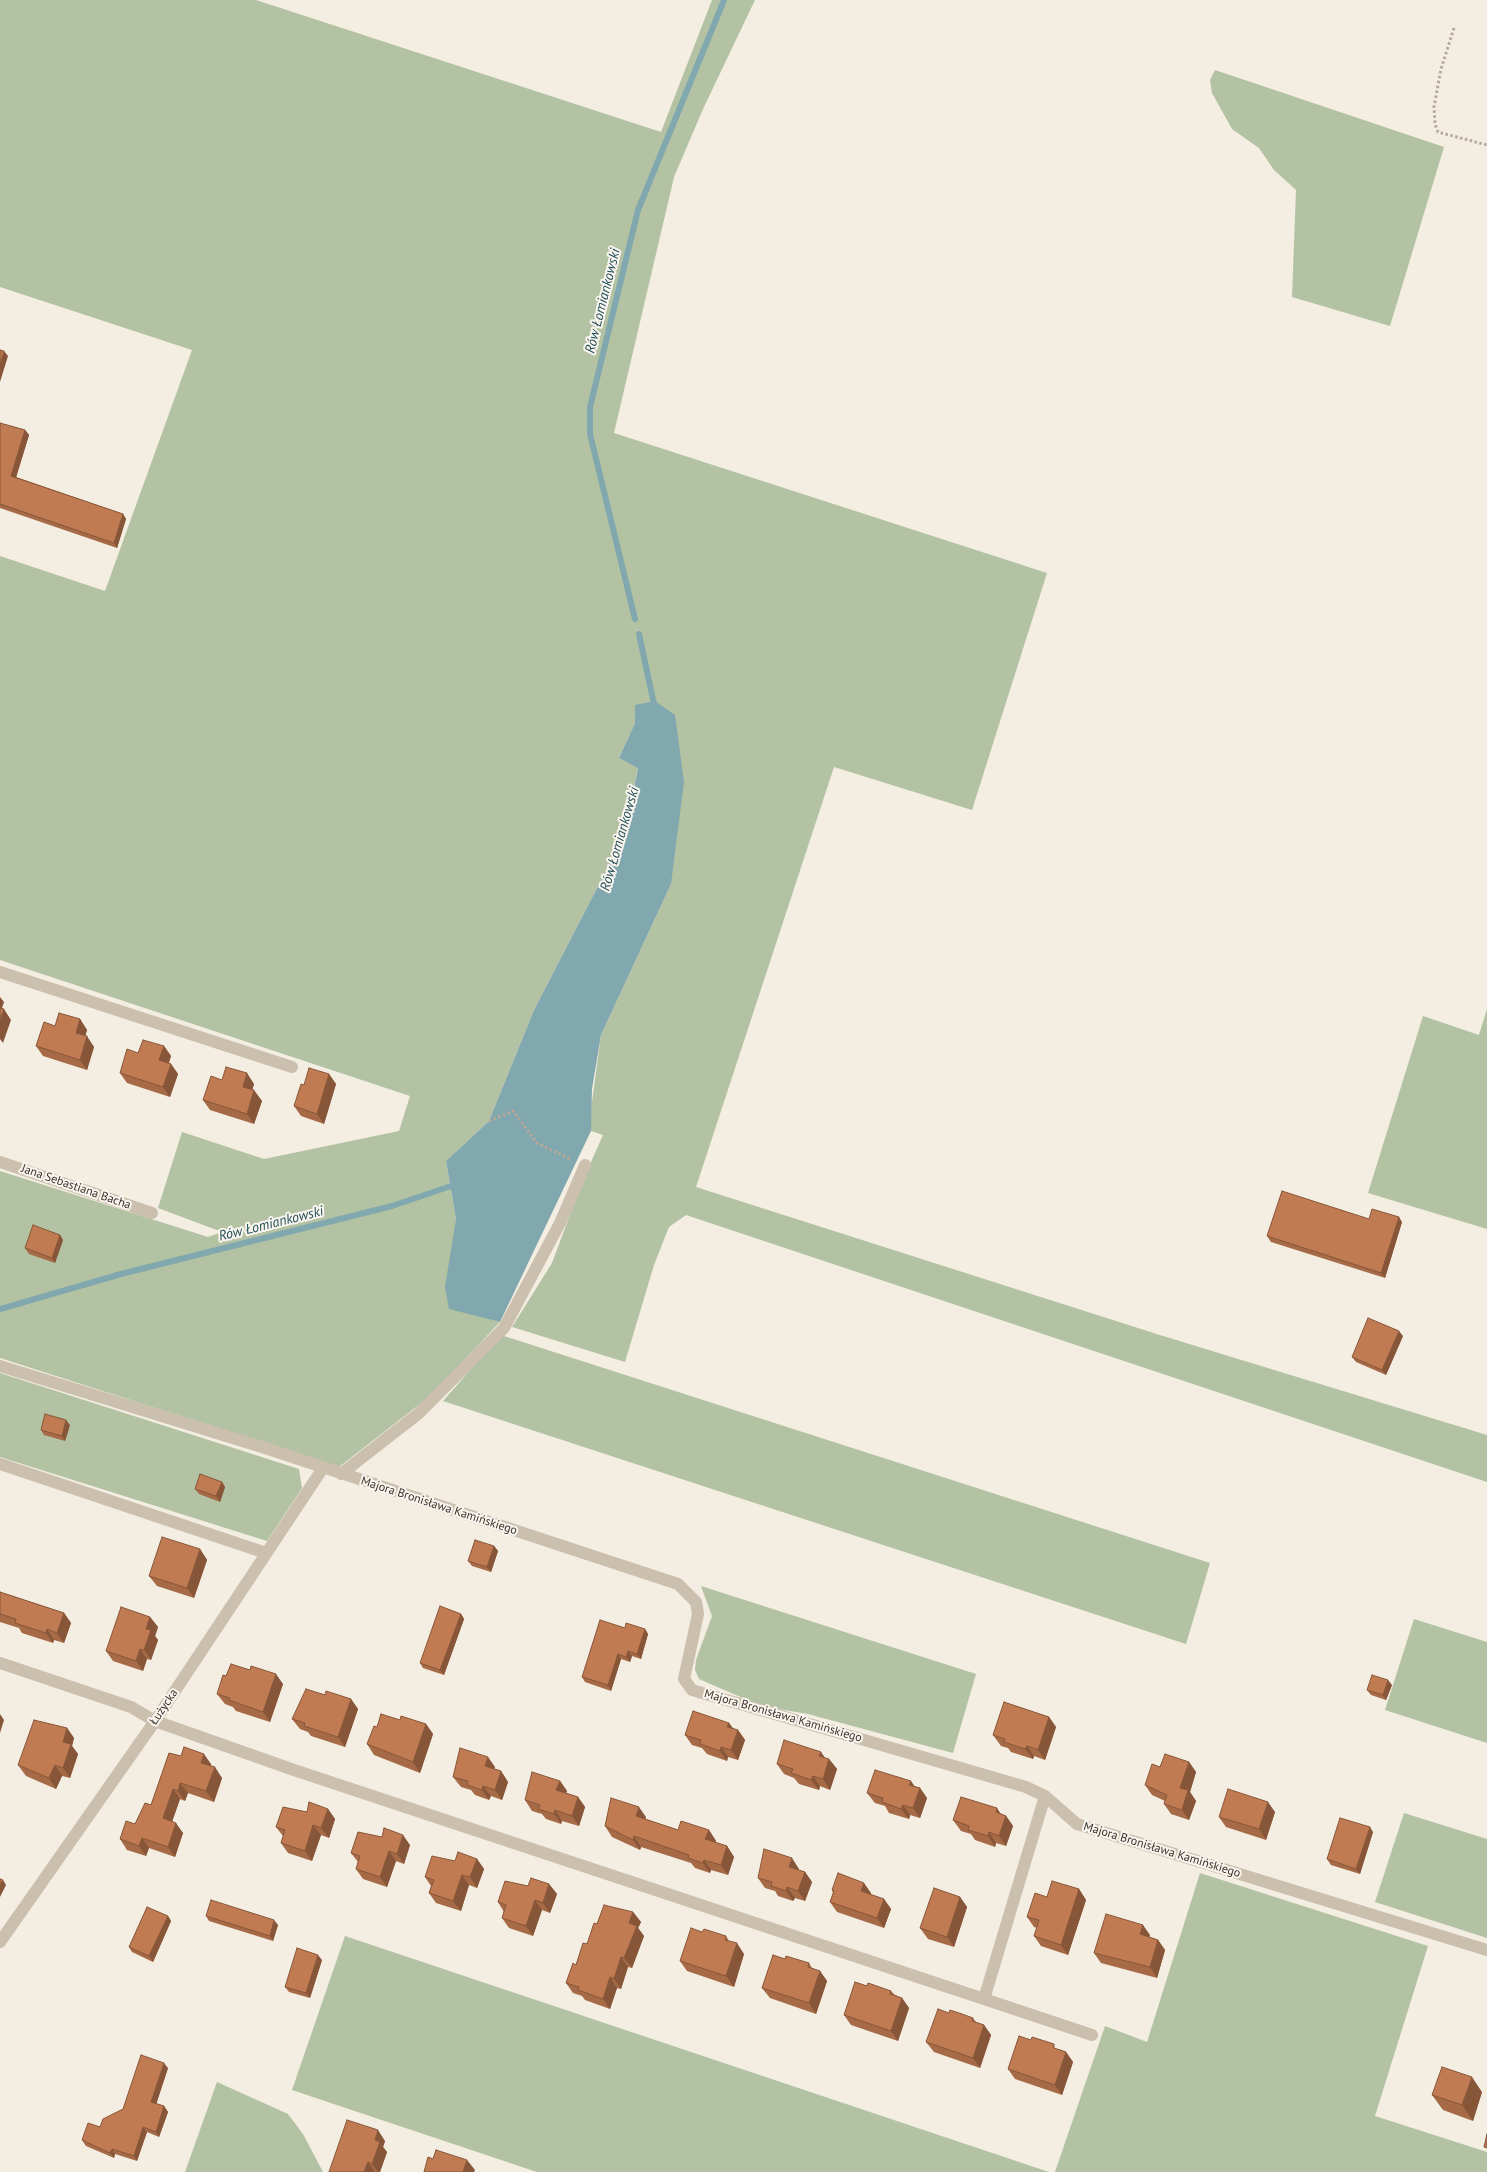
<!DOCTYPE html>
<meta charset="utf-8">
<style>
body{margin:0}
canvas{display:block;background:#f3ede2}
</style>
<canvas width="1487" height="2172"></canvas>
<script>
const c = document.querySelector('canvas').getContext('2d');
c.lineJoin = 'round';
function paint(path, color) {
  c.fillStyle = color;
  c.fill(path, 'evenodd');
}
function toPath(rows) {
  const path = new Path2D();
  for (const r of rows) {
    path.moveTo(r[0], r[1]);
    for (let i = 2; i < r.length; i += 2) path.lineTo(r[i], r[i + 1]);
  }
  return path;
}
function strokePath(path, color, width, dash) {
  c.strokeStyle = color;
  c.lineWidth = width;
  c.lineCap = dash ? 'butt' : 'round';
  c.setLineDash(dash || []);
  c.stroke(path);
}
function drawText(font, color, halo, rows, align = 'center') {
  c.font = font + ' "PT Sans",sans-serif';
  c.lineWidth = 4;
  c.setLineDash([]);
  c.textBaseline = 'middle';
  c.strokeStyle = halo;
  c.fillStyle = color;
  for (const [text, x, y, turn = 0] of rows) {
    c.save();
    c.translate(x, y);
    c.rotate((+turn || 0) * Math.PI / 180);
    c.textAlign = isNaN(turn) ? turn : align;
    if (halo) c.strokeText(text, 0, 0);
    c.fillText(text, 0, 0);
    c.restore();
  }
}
paint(toPath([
 [0,0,256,0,661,132,712,0,755,0,703,109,674,177,614,433,1047,573,972,810,834,767,696,1187,1163,1336,1487,1435,1487,1482,686,1215,669,1227,654,1265,625,1362,512,1327,552,1263,583,1180,603,1135,591,1131,590,1117,601,1035,671,884,635,705,635,723,619,758,638,767,625,834,534,1010,489,1121,446,1161,456,1219,449,1308,500,1322,429,1397,339,1467,0,1358,0,1171,208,1237,222,1232,158,1208,182,1132,264,1159,399,1131,410,1096,0,960,0,556,105,591,192,350,0,287],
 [1215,70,1444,147,1390,326,1292,297,1296,190,1274,170,1259,148,1232,129,1212,93,1210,80],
 [1487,1009,1487,1229,1368,1193,1423,1016,1479,1035],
 [501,1335,1210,1563,1186,1644,443,1401],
 [0,1373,299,1469,302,1488,267,1541,0,1457],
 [701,1586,976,1674,953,1753,808,1714,761,1706,699,1679,695,1670,696,1660,712,1616],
 [1414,1619,1487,1642,1487,1743,1385,1710],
 [1404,1813,1487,1839,1487,1938,1375,1902],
 [1200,1873,1428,1946,1375,2116,1487,2152,1487,2172,1055,2172,1105,2026,1147,2042],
 [345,1936,1049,2172,537,2172,292,2090],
 [217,2082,288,2114,303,2134,323,2172,185,2172]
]), '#b3c2a2');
paint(toPath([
 [655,701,675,715,684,782,671,884,601,1035,592,1089,591,1131,500,1322,449,1309,445,1287,456,1219,446,1161,489,1121,534,1010,625,834,638,768,619,758,635,723,635,705]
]), '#82a8af');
strokePath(toPath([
 [635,619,590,434,590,407,638,210,724,0],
 [639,634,655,709],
 [0,1309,121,1274,392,1206,457,1184]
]), '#82a8af', 6);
strokePath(toPath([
 [1454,28,1441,69,1434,107,1435,124,1438,132,1487,145],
 [489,1121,513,1111,537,1143,570,1159]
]), '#b7a998', 3, [2.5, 2.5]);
strokePath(toPath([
 [0,972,292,1067],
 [0,1162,152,1213],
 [0,1366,265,1448,678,1584,696,1602,698,1614,684,1679,692,1690,1026,1787,1045,1796,1077,1824,1487,1950],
 [0,1464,266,1553],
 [341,1474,418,1414,504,1328,560,1223,585,1165],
 [0,1663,131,1707,155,1721,294,1770,984,1999,1045,1796],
 [0,1942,155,1721,323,1468],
 [984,1999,1092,2035]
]), '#cbbfae', 12);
paint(toPath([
 [0,423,25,430,29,435,16,477,123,514,126,519,117,548,0,508],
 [80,1019,87,1030,85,1036,94,1047,87,1070,43,1056,36,1046,55,1026],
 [164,1046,171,1056,169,1063,171,1064,178,1074,170,1097,127,1083,120,1073,138,1053],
 [329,1074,336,1084,324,1124,301,1116,294,1106,304,1085],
 [222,1080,254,1084,252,1090,262,1101,254,1124,210,1110,203,1100],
 [1369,1219,1402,1222,1385,1278,1271,1242,1267,1236],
 [60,1235,63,1240,55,1263,29,1254,25,1248],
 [1403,1336,1386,1375,1356,1362,1352,1357],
 [70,1425,65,1441,44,1435,41,1430],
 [222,1482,225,1487,220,1502,199,1494,195,1489],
 [494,1546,498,1551,491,1572,472,1566,468,1561],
 [200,1549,207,1560,194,1598,157,1586,149,1576],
 [0,1592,64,1613,71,1623,64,1643,54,1640,53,1643,22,1633,19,1628,0,1622],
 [461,1614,464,1619,444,1675,423,1668,420,1663],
 [150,1617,158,1627,155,1636,158,1640,151,1660,147,1659,143,1671,113,1661,106,1651],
 [625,1628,645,1629,648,1634,641,1659,632,1656,630,1662,621,1659,611,1691,585,1682,582,1677],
 [226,1676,283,1684,270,1722,236,1711,233,1707,225,1704,217,1694],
 [1392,1685,1386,1700,1371,1695,1367,1690],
 [325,1695,351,1699,358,1709,345,1747,311,1736,308,1732,300,1729,292,1719],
 [1049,1717,1056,1727,1045,1760,1034,1756,1033,1759,1011,1752,1008,1748,1001,1746,993,1735],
 [400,1720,426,1724,433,1734,420,1773,374,1755,367,1744,377,1727],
 [729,1723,733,1728,738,1730,745,1740,738,1760,728,1757,727,1761,707,1754,702,1748,692,1745,685,1735],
 [67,1728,74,1738,72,1746,78,1754,70,1778,62,1776,56,1789,26,1776,18,1765],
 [821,1752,824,1758,829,1759,837,1769,830,1790,820,1786,819,1790,799,1784,794,1778,784,1774,777,1764],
 [169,1753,211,1764,211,1766,222,1778,214,1802,188,1793,185,1801,180,1799,172,1821,183,1833,175,1857,149,1848,146,1856,127,1850,120,1839,135,1824,151,1805],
 [1189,1762,1196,1772,1190,1792,1196,1801,1189,1820,1171,1814,1164,1804,1165,1801,1152,1795,1145,1785,1160,1767],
 [495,1767,494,1769,501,1771,508,1782,502,1800,491,1796,489,1800,475,1795,471,1790,461,1787,453,1777],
 [560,1781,567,1791,566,1793,578,1797,585,1807,579,1826,562,1821,561,1824,546,1819,542,1814,532,1811,525,1800],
 [914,1786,920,1788,927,1798,920,1818,910,1815,909,1819,889,1813,885,1806,875,1803,867,1793],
 [328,1809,335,1819,329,1838,321,1835,312,1861,288,1853,281,1843,283,1836,276,1827,307,1812],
 [1275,1812,1266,1840,1226,1827,1219,1817],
 [1001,1814,1006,1816,1013,1826,1006,1846,996,1843,995,1847,975,1840,971,1834,961,1831,953,1820],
 [646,1817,645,1819,678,1830,709,1830,716,1841,715,1842,727,1846,734,1857,728,1875,711,1870,710,1873,695,1868,691,1863,641,1847,640,1850,612,1837,605,1826],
 [1373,1832,1360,1874,1331,1865,1327,1859],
 [410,1845,404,1864,396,1861,387,1887,363,1879,356,1869,358,1862,351,1853],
 [477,1859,484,1869,477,1888,469,1885,461,1911,436,1903,429,1893,431,1886,425,1877],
 [799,1869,799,1870,805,1872,812,1882,805,1901,795,1898,793,1901,778,1896,775,1891,765,1888,758,1878],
 [549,1884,557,1894,550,1913,542,1910,533,1936,509,1928,502,1918,504,1912,498,1902,528,1886],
 [1079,1889,1086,1900,1068,1955,1041,1946,1034,1936,1037,1928,1034,1927,1027,1917,1047,1897],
 [832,1890,871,1893,871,1895,884,1899,891,1909,884,1928,837,1912,830,1902,833,1893],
 [960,1897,967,1907,954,1947,928,1939,920,1928],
 [633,1912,641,1922,638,1928,644,1936,632,1968,628,1967,621,1989,617,1988,610,2009,585,2000,582,1996,573,1993,566,1983,597,1924],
 [168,1916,171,1921,153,1962,132,1952,129,1947],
 [206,1916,278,1925,273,1941,209,1921],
 [702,1932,726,1936,729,1941,744,1954,734,1987,687,1971,680,1961],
 [1150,1935,1149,1937,1158,1940,1165,1950,1157,1978,1101,1963,1094,1953],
 [785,1959,809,1963,812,1968,820,1971,827,1981,816,2014,770,1998,762,1988],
 [322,1960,310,1998,289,1992,285,1987],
 [867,1986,891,1991,895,1995,902,1998,909,2008,898,2041,851,2025,844,2015],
 [949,2013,973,2018,976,2022,984,2025,991,2035,980,2068,934,2052,926,2042],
 [1058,2049,1066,2052,1073,2062,1062,2095,1015,2079,1008,2069],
 [168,2068,156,2104,164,2106,168,2112,159,2137,147,2132,137,2161,115,2154,114,2158,86,2146,82,2140,123,2109],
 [1482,2092,1473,2121,1443,2110,1432,2095],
 [385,2141,383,2147,387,2152,380,2172,329,2172]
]), '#a66a47');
paint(toPath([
 [4,351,8,356,0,382,0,365],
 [25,430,29,435,15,481,11,476],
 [123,514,126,519,117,548,114,543],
 [0,997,4,1002,0,1014],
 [4,1009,11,1020,3,1043,0,1039,0,1020],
 [80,1019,87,1030,83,1043,76,1033],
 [87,1036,94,1047,87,1070,80,1060],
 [164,1046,171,1056,166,1070,159,1060],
 [171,1064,178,1074,170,1097,163,1087],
 [247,1073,254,1084,250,1097,243,1087],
 [329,1074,336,1084,324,1124,317,1114],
 [254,1090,262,1101,254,1124,247,1114],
 [1399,1217,1402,1222,1385,1278,1381,1273],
 [60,1235,63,1240,55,1263,52,1258],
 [1399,1331,1403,1336,1386,1375,1382,1370],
 [66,1420,70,1425,65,1441,62,1436],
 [222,1482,225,1487,220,1502,216,1496],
 [494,1546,498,1551,491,1572,487,1567],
 [200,1549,207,1560,194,1598,187,1588],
 [64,1613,71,1623,64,1643,57,1633],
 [461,1614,464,1619,444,1675,440,1670],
 [150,1617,158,1627,155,1636,158,1640,151,1660,144,1650,146,1629],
 [47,1629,54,1640,53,1643,46,1633],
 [645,1629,648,1634,641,1659,637,1654],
 [140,1649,147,1659,143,1671,136,1661],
 [628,1651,632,1656,630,1662,626,1657],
 [618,1654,621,1659,611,1691,608,1685],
 [276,1674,283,1684,270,1722,263,1712],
 [1388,1680,1392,1685,1386,1700,1383,1695],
 [351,1699,358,1709,345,1747,338,1737],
 [0,1714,4,1720,0,1733],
 [1049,1717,1056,1727,1045,1760,1038,1750],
 [729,1723,736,1733,727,1727],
 [426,1724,433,1734,420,1773,413,1762],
 [67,1728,74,1738,72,1746,78,1754,70,1778,63,1768,63,1742],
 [738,1730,745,1740,738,1760,731,1750],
 [1027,1746,1034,1756,1033,1759,1025,1749],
 [721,1747,728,1757,727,1761,720,1751],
 [821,1752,828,1762,819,1756],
 [204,1754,211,1764,209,1773,201,1763],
 [488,1757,495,1767,492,1776,485,1766],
 [829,1759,837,1769,830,1790,823,1779],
 [1189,1762,1196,1772,1190,1792,1196,1801,1189,1820,1182,1810,1180,1788],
 [55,1765,62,1776,56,1789,49,1778],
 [215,1767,222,1778,214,1802,206,1791],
 [501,1771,508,1782,502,1800,495,1790],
 [813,1776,820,1786,819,1790,811,1780],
 [560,1781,567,1791,563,1800,556,1790],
 [911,1781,918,1791,909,1785],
 [180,1783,188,1793,185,1801,178,1791],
 [483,1786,491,1796,489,1800,482,1790],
 [920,1788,927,1798,920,1818,913,1808],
 [173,1789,180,1799,170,1828,163,1818],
 [578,1797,585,1807,579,1826,572,1816],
 [1268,1802,1275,1812,1266,1840,1259,1829],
 [903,1805,910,1815,909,1819,901,1809],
 [639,1807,646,1817,643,1826,636,1816],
 [997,1808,1004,1819,996,1812],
 [328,1809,335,1819,329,1838,321,1828],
 [555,1810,562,1821,561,1824,554,1814],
 [1006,1816,1013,1826,1006,1846,999,1836],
 [176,1823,183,1833,175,1857,168,1847],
 [313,1825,321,1835,312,1861,305,1851],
 [1370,1827,1373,1832,1360,1874,1356,1869],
 [709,1830,716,1841,712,1849,705,1839],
 [989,1832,996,1843,995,1847,988,1836],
 [403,1835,410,1845,404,1864,397,1854],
 [634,1836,641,1847,640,1850,633,1840],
 [142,1838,149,1848,146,1856,139,1846],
 [727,1846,734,1857,728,1875,721,1865],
 [389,1851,396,1861,387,1887,380,1877],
 [792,1858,799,1869,796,1877,789,1867],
 [477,1859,484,1869,477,1888,470,1877],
 [704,1860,711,1870,710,1873,703,1863],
 [805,1872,812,1882,805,1901,798,1891],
 [462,1875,469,1885,461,1911,453,1901],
 [3,1880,6,1885,0,1897,0,1885],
 [864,1883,871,1893,868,1902,861,1891],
 [549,1884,557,1894,550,1913,543,1903],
 [787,1887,795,1898,793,1901,786,1891],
 [1079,1889,1086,1900,1068,1955,1061,1945],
 [960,1897,967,1907,954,1947,947,1937],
 [884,1899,891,1909,884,1928,877,1918],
 [535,1900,542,1910,533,1936,526,1926],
 [633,1912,641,1922,638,1928,644,1936,632,1968,624,1958,629,1923],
 [168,1916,171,1921,153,1962,149,1956],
 [274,1920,278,1925,273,1941,270,1936],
 [1143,1925,1150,1935,1147,1944,1140,1934],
 [1158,1940,1165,1950,1157,1978,1150,1967],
 [737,1943,744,1954,734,1987,726,1976],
 [318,1955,322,1960,310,1998,306,1993],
 [621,1957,628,1967,621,1989,614,1979],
 [820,1971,827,1981,816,2014,809,2003],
 [610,1977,617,1988,610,2009,603,1999],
 [902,1998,909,2008,898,2041,891,2031],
 [984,2025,991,2035,980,2068,973,2058],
 [1066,2052,1073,2062,1062,2095,1055,2085],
 [164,2063,168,2068,155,2108,151,2102],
 [1472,2077,1482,2092,1473,2121,1462,2105],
 [164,2106,168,2112,159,2137,156,2132],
 [143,2127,147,2132,137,2161,134,2156],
 [378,2130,385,2141,383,2147,387,2152,380,2172,378,2172,372,2164,375,2140],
 [112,2149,115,2154,114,2158,110,2153],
 [467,2160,475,2170,474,2172,463,2172],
 [368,2162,375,2172,364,2172]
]), '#875639');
const building = toPath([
 [0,350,4,351,0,365,0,350],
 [0,423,25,430,11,476,123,514,114,543,0,504,0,423],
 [0,1008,4,1009,0,1020,0,1008],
 [59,1013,80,1019,76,1033,87,1036,80,1060,36,1046,44,1022,55,1026,59,1013],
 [143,1040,164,1046,159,1060,171,1064,163,1087,120,1073,127,1049,138,1053,143,1040],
 [226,1067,247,1073,243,1087,254,1090,247,1114,203,1100,211,1076,222,1080,226,1067],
 [309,1068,329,1074,317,1114,294,1106,301,1084,304,1085,309,1068],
 [1282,1191,1369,1219,1372,1209,1399,1217,1381,1273,1267,1236,1282,1191],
 [33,1225,60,1235,52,1258,25,1248,33,1225],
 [1368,1318,1399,1331,1382,1370,1352,1357,1368,1318],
 [45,1414,66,1420,62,1436,41,1430,45,1414],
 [200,1474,222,1482,216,1496,195,1489,200,1474],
 [162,1537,200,1549,187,1588,149,1576,162,1537],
 [475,1540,494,1546,487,1567,468,1561,475,1540],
 [0,1592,64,1613,57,1633,47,1629,46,1633,15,1623,16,1619,0,1614,0,1592],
 [440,1606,461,1614,440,1670,420,1663,440,1606],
 [121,1607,150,1617,146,1629,151,1630,144,1650,140,1649,136,1661,106,1651,121,1607],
 [600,1620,625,1628,626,1623,645,1629,637,1654,628,1651,626,1657,618,1654,608,1685,582,1677,600,1620],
 [231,1664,250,1670,251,1666,276,1674,263,1712,229,1700,230,1698,217,1694,223,1675,226,1676,231,1664],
 [1372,1675,1388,1680,1383,1695,1367,1690,1372,1675],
 [306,1689,325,1695,326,1691,351,1699,338,1737,304,1726,305,1723,292,1719,306,1689],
 [1004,1702,1049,1717,1038,1750,1027,1746,1025,1749,1004,1742,1005,1739,993,1735,1004,1702],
 [693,1711,729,1723,727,1727,738,1730,731,1750,721,1747,720,1751,700,1744,701,1740,685,1735,693,1711],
 [381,1714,400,1720,401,1716,426,1724,413,1762,367,1744,374,1726,377,1727,381,1714],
 [34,1720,67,1728,63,1742,71,1744,63,1768,55,1765,49,1778,18,1765,34,1720],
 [784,1740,821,1752,819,1756,829,1759,823,1779,813,1776,811,1780,791,1773,793,1769,777,1764,784,1740],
 [184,1747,204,1754,201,1763,215,1767,206,1791,180,1783,178,1791,173,1789,163,1818,176,1823,168,1847,142,1838,139,1846,120,1839,126,1821,135,1824,145,1803,151,1805,169,1753,181,1756,184,1747],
 [460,1748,488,1757,485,1766,501,1771,495,1790,483,1786,482,1790,467,1785,468,1781,453,1777,460,1748],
 [1165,1754,1189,1762,1180,1788,1188,1790,1182,1810,1164,1804,1167,1795,1145,1785,1152,1764,1160,1767,1165,1754],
 [875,1770,911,1781,909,1785,920,1788,913,1808,903,1805,901,1809,882,1802,883,1798,867,1793,875,1770],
 [532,1772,560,1781,556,1790,578,1797,572,1816,555,1810,554,1814,538,1809,540,1805,525,1800,532,1772],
 [1228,1789,1268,1802,1259,1829,1219,1817,1228,1789],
 [961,1797,997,1808,996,1812,1006,1816,999,1836,989,1832,988,1836,968,1830,969,1826,953,1820,961,1797],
 [611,1798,639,1807,636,1816,678,1830,681,1821,709,1830,705,1839,727,1846,721,1865,704,1860,703,1863,688,1858,689,1855,634,1836,633,1840,605,1826,611,1798],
 [309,1802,328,1809,321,1828,313,1825,305,1851,281,1843,285,1830,276,1827,283,1807,307,1812,309,1802],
 [1340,1818,1370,1827,1356,1869,1327,1859,1340,1818],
 [384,1828,403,1835,397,1854,389,1851,380,1877,356,1869,360,1856,351,1853,358,1832,382,1837,384,1828],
 [764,1849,792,1858,789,1867,805,1872,798,1891,787,1887,786,1891,771,1886,772,1882,758,1878,764,1849],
 [458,1852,477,1859,470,1877,462,1875,453,1901,429,1893,434,1880,425,1877,432,1856,455,1861,458,1852],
 [838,1873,864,1883,861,1891,884,1899,877,1918,830,1902,834,1891,832,1890,838,1873],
 [531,1878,549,1884,543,1903,535,1900,526,1926,502,1918,506,1905,498,1902,505,1881,528,1886,531,1878],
 [0,1879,3,1880,0,1885,0,1879],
 [1052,1881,1079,1889,1061,1945,1034,1936,1039,1920,1027,1917,1035,1893,1047,1897,1052,1881],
 [934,1888,960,1897,947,1937,920,1928,934,1888],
 [211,1900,274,1920,270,1936,206,1916,211,1900],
 [604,1905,633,1912,629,1923,637,1926,624,1958,621,1957,614,1979,610,1977,603,1999,578,1990,579,1987,566,1983,573,1963,576,1965,583,1943,587,1944,594,1923,597,1924,604,1905],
 [147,1907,168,1916,149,1956,129,1947,147,1907],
 [1106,1914,1143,1925,1140,1934,1158,1940,1150,1967,1094,1953,1106,1914],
 [691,1928,702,1932,704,1929,726,1936,725,1940,737,1943,726,1976,680,1961,691,1928],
 [297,1948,318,1955,306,1993,285,1987,297,1948],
 [773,1955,785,1959,786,1956,809,1963,808,1967,820,1971,809,2003,762,1988,773,1955],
 [855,1982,867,1986,868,1983,891,1991,890,1994,902,1998,891,2031,844,2015,855,1982],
 [938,2009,949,2013,950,2010,962,2014,973,2018,972,2021,984,2025,973,2058,926,2042,938,2009],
 [1019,2036,1031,2040,1032,2037,1054,2044,1054,2048,1066,2052,1055,2085,1008,2069,1019,2036],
 [141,2055,164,2063,151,2102,164,2106,156,2132,143,2127,134,2156,112,2149,110,2153,82,2140,88,2123,100,2127,103,2119,123,2109,141,2055],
 [1442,2067,1472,2077,1462,2105,1432,2095,1442,2067],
 [347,2120,378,2130,375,2140,380,2142,372,2164,368,2162,364,2172,329,2172,347,2120],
 [1487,2134,1487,2148,1484,2147,1487,2134],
 [436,2150,467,2160,463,2172,424,2172,428,2157,433,2159,436,2150]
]);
paint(building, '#c17b52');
strokePath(building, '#875639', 1);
drawText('12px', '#3a322c', '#faf6ef', [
 ["Jana Sebastiana Bacha",76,1187,19],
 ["Majora Bronisława Kamińskiego",439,1506,18],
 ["Łużycka",164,1707,-56],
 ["Majora Bronisława Kamińskiego",783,1716,16],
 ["Majora Bronisława Kamińskiego",1162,1850,17]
]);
drawText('italic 14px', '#23505a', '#faf6ef', [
 ["Rów Łomiankowski",603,301,-76],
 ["Rów Łomiankowski",620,839,-74],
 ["Rów Łomiankowski",271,1224,-14]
]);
</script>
